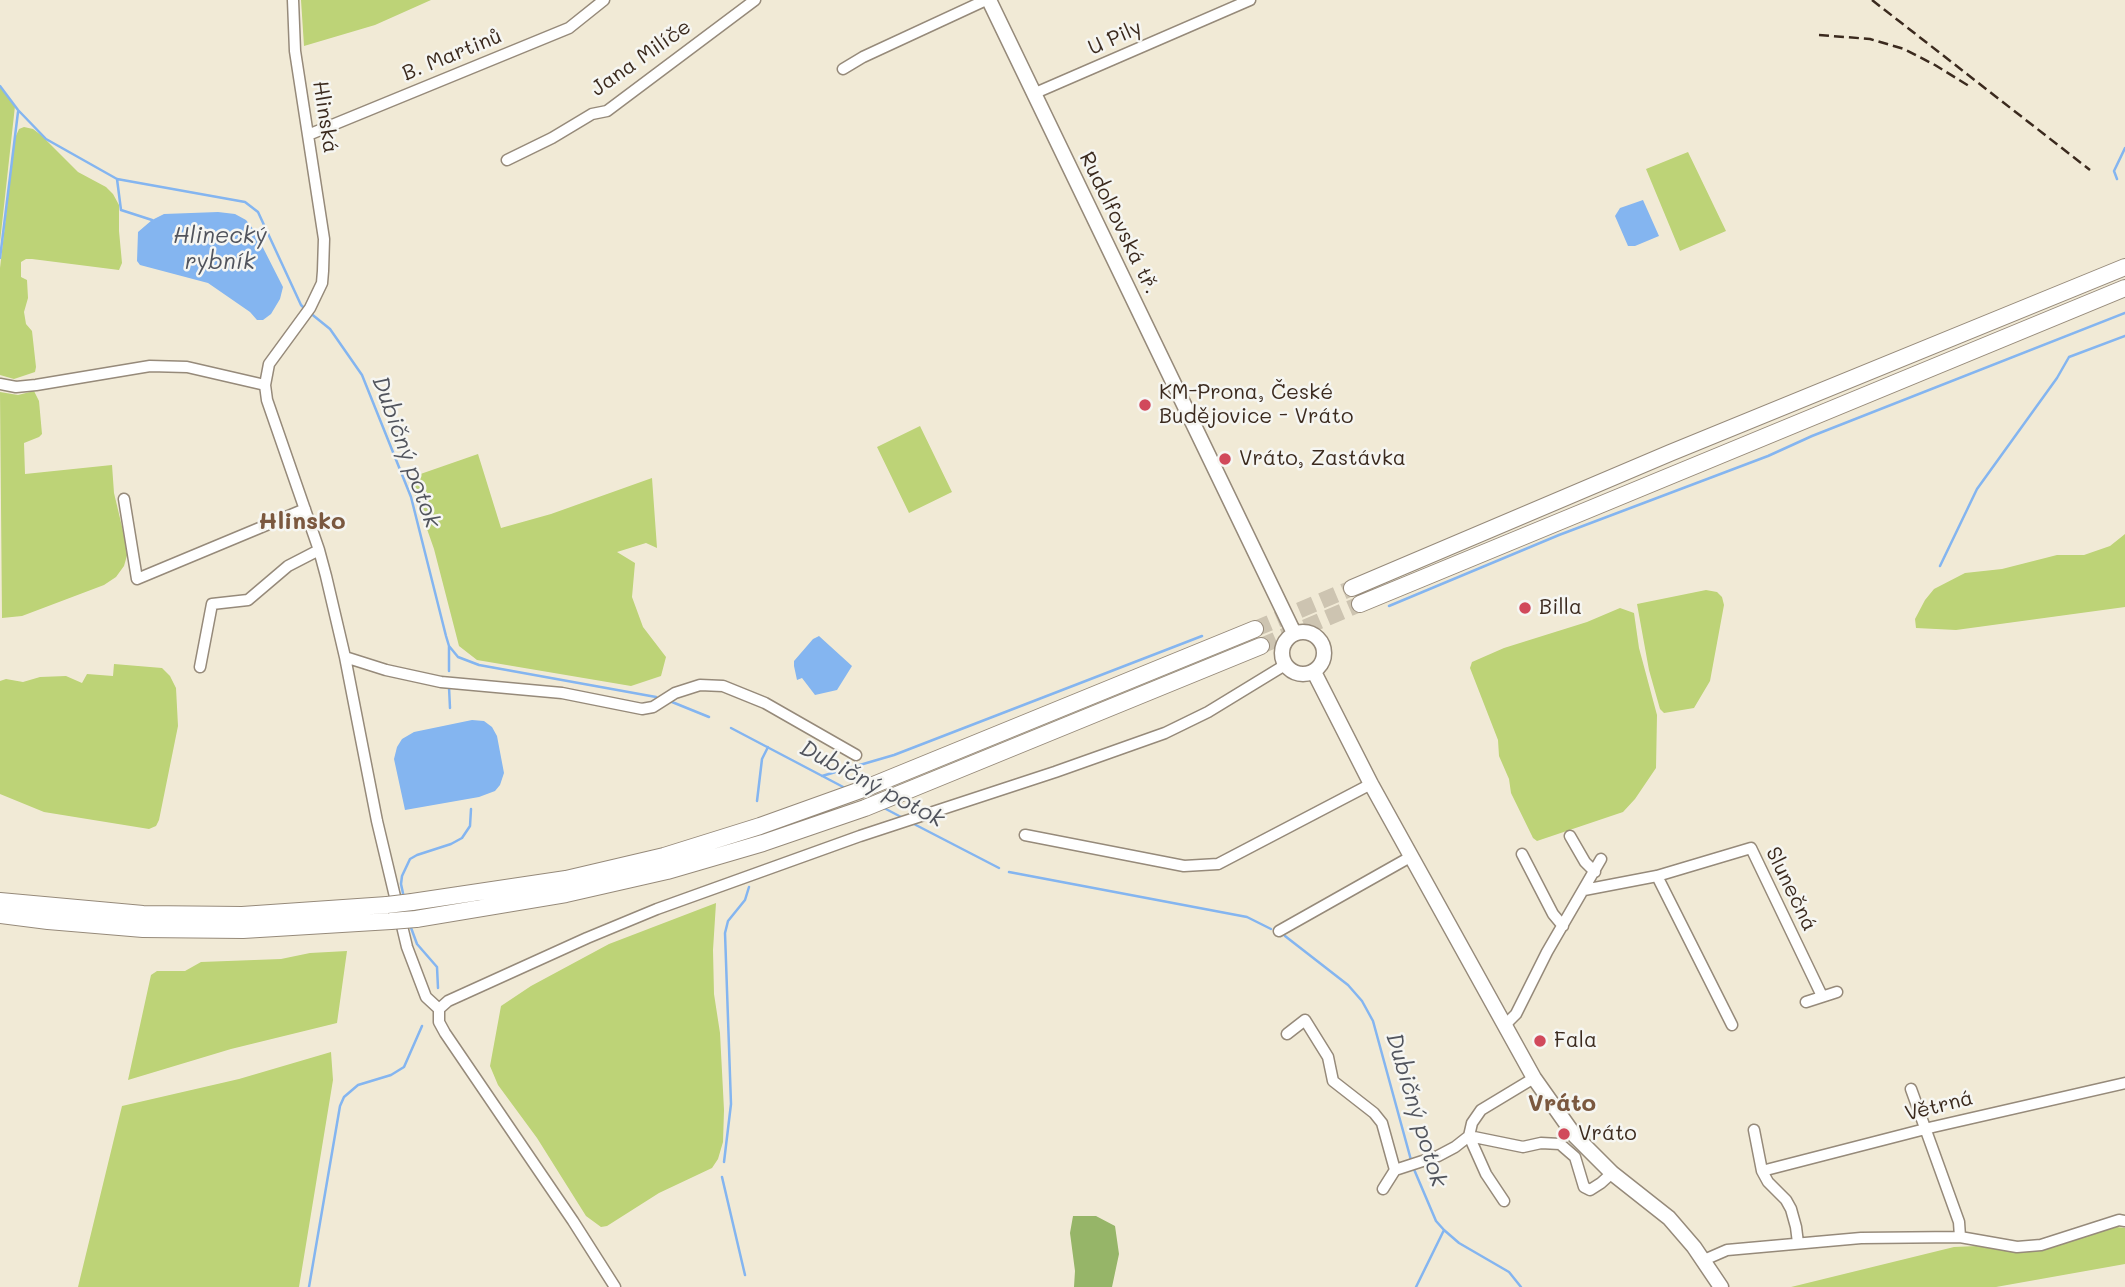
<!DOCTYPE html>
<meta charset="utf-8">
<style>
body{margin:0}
canvas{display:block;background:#f1ead6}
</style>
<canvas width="2125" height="1287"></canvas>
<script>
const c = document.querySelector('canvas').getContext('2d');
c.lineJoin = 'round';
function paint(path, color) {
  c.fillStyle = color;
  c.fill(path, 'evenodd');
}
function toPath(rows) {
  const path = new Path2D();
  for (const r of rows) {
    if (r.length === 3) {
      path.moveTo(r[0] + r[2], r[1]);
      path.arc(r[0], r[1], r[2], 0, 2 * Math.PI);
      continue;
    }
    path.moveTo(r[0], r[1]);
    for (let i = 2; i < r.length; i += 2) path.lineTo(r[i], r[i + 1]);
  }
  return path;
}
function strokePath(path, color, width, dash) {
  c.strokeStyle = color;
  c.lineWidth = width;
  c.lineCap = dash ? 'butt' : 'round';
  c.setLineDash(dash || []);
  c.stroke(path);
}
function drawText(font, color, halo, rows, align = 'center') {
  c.font = font + ' Mali,sans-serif';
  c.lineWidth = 5;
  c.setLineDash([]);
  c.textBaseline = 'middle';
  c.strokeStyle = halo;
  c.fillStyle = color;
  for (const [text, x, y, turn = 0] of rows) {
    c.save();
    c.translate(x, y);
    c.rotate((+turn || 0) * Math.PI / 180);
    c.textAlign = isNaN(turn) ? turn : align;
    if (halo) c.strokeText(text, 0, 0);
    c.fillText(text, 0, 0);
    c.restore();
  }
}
paint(toPath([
 [301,0,431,0,375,25,304,46],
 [0,87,15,106,0,242],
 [24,127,33,129,41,135,78,172,106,187,113,194,119,205,119,231,122,263,119,270,32,259,26,259,21,262,21,277,27,280,28,298,24,312,26,324,32,331,36,367,35,372,14,379,0,375,0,268,15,138,19,129],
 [1688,152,1726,231,1680,251,1646,169],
 [34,391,39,401,42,434,39,437,24,443,25,474,112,465,114,493,128,552,124,566,116,577,104,585,22,616,2,618,0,392,18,395],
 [920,426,952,492,909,513,877,447],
 [478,454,501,528,551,514,652,478,657,548,646,543,617,552,635,563,632,597,643,627,666,657,661,676,631,686,477,660,459,646,434,549,409,478],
 [2125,534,2125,607,1956,630,1916,628,1915,619,1925,600,1934,589,1965,573,2002,569,2057,555,2084,555,2110,546],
 [1706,590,1717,592,1722,597,1724,605,1710,681,1694,708,1664,713,1660,709,1649,670,1637,604],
 [1620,608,1634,613,1639,648,1657,715,1656,768,1635,799,1623,812,1537,841,1533,838,1511,793,1509,779,1499,756,1498,740,1470,668,1472,662,1504,648,1587,622],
 [114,664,162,668,170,676,176,688,178,726,159,820,156,826,149,829,44,812,0,794,0,681,6,679,23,682,40,677,66,676,82,683,87,674,113,676],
 [716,903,713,950,714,994,720,1033,724,1110,723,1142,718,1159,712,1168,659,1193,607,1226,601,1227,586,1216,537,1138,498,1085,490,1066,501,1006,531,986,609,944],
 [347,951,337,1023,231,1049,128,1080,151,975,157,971,185,971,201,962,281,959,310,953],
 [331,1052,333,1080,299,1287,78,1287,122,1106,239,1079],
 [2117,1227,2125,1228,2125,1264,1996,1287,1791,1287,1954,1247,1977,1246,2031,1252]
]), '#bdd377');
paint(toPath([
 [1073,1216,1096,1216,1115,1226,1119,1254,1112,1287,1074,1287,1075,1271,1070,1233]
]), '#96b568');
paint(toPath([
 [1643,200,1659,236,1635,246,1628,246,1615,216,1620,208],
 [218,212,235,214,246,220,254,230,283,287,280,299,271,314,263,320,257,320,250,312,208,283,140,265,137,261,138,232,152,220,164,214],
 [819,636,852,666,837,690,815,695,802,678,797,680,794,666,794,661,813,639],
 [472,720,484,721,492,727,497,736,504,773,500,785,495,791,479,797,405,810,394,759,397,747,402,739,414,732]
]), '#84b5f0');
strokePath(toPath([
 [0,86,18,110,46,139,117,179,245,202,258,212,301,305,304,308],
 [117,179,121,210,152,220],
 [2117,179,2114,171,2125,148],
 [0,258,18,112],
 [309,312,330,329,362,375,411,497,446,636,449,646,458,657,479,665,656,697],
 [1940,566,1977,489,2057,378,2069,357,2125,336],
 [1389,606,1559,535,1768,456,1812,436,2125,313],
 [449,671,449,646],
 [449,687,450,708],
 [672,702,709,717],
 [731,728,847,789],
 [822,776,894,755,1202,636],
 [757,801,762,759,768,747],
 [884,808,903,818],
 [912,823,999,868],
 [1009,872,1247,917,1271,929],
 [404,898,401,884,402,876,410,859,417,855,451,844,462,838,470,826,471,809],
 [410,925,417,944,437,967,438,988],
 [1285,936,1348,985,1362,1001,1373,1021,1411,1160],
 [724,1162,731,1104,725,933,728,921,745,900,749,887],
 [1413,1167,1436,1221,1444,1230,1459,1243,1509,1272,1521,1287],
 [722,1177,745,1275],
 [309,1287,340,1106,344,1097,358,1085,391,1075,404,1067,422,1026],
 [1416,1287,1444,1230]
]), '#84b5f0', 2.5);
strokePath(toPath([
 [1255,629,1352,588],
 [1261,646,1360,604]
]), '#cdc4b1', 16, [16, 8]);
const minor = toPath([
 [293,0,295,51,324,239,323,271,322,283,310,308,269,364,265,385,267,400,319,550,326,576,345,657,377,821,407,947,426,997,439,1009],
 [843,69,863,57,986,0],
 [1033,94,1250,0],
 [308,135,569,28,604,0],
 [507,160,552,138,592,114,607,111,755,0],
 [0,384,16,387,36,385,150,366,187,367,265,385],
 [124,499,137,579,305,509],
 [345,657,386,670,441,682,562,693,642,709,653,707,675,693,700,685,723,686,765,703,856,755],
 [200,667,212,604,248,600,288,566,319,550],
 [1025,835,1184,866,1218,864,1371,784],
 [1570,836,1585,862,1595,872],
 [1522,854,1553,914,1563,926],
 [1657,876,1732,1025],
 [1584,890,1657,876,1751,848,1822,996],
 [1279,931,1412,856],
 [1806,1002,1837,992],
 [439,1009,448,1001,587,938,657,909,860,836,1055,772,1165,733,1208,712,1285,665],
 [439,1009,439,1022,445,1033,573,1221,615,1287],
 [1504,1026,1516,1014,1547,952,1601,859],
 [1287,1034,1305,1020,1328,1057,1333,1081,1374,1113,1382,1123,1395,1170],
 [1911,1089,1959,1222,1960,1237],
 [1754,1130,1762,1171,1768,1182,1786,1200,1791,1209,1796,1227,1798,1243],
 [1469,1136,1523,1147,1541,1143,1560,1144,1575,1157,1584,1187,1590,1190,1601,1183,1612,1173],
 [1469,1136,1486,1174,1504,1201],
 [1762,1171,1933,1127,2125,1083],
 [1383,1189,1395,1170,1438,1156,1455,1147,1469,1136,1472,1123,1481,1110,1534,1078],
 [1704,1260,1727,1250,1861,1238,1960,1237,2017,1247,2041,1245,2119,1220,2125,1221]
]);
const major = toPath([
 [989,0,1294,633],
 [1303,653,21],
 [1314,672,1371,784,1534,1078,1575,1136,1612,1173,1669,1218,1694,1247,1721,1287]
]);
const highway = toPath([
 [1352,588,1670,453,2125,267],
 [1360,604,2125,288],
 [0,901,143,914,242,915,387,905],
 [412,902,566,879,664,856,760,826,866,788,1255,629],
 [0,915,48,921,143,929,243,930,391,921],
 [416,919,566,894,667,871,763,843,865,808,1261,646]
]);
strokePath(minor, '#968a7a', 13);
strokePath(major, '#968a7a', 17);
strokePath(highway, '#968a7a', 18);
strokePath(minor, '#fff', 10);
strokePath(major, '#fff', 14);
strokePath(highway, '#fff', 16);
strokePath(toPath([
 [1872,0,2090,170],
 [1819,35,1870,39,1904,49,1935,65,1969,86]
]), '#3b2a1e', 2.5, [10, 5]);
const highwayBridge = toPath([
 [387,905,412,902],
 [391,921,416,919]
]);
strokePath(highwayBridge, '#968a7a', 18, []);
strokePath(highwayBridge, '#fff', 16);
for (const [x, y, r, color] of [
 [1145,405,7,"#d1495b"],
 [1225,459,7,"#d1495b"],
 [1525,608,7,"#d1495b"],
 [1540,1041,7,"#d1495b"],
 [1564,1134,7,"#d1495b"]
]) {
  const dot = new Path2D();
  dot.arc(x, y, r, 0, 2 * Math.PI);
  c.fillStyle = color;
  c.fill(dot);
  strokePath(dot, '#f6f6f2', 2.5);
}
drawText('21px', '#3b2a1e', '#f6f6f2', [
 ["U Pily",1115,38,-24],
 ["B. Martinů",452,55,-22],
 ["Jana Milíče",641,58,-35],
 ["Hlinská",325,117,81],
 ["Rudolfovská tř.",1119,223,64],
 ["Slunečná",1791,889,64],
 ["Větrná",1939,1106,-14]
]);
drawText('21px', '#3b2a1e', '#f6f6f2', [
 ["KM-Prona, České",1159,393],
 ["Budějovice - Vráto",1159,417],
 ["Vráto, Zastávka",1239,459],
 ["Billa",1539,608],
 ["Fala",1554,1041],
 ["Vráto",1578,1134]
], 'left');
drawText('italic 23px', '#51545d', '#f6f6f2', [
 ["Hlinecký",220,236],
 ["rybník",220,262],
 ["Dubičný potok",406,452,70],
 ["Dubičný potok",872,784,28],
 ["Dubičný potok",1416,1110,73]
]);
drawText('bold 24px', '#7b583f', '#f6f6f2', [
 ["Hlinsko",302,522],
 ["Vráto",1562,1104]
]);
</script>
